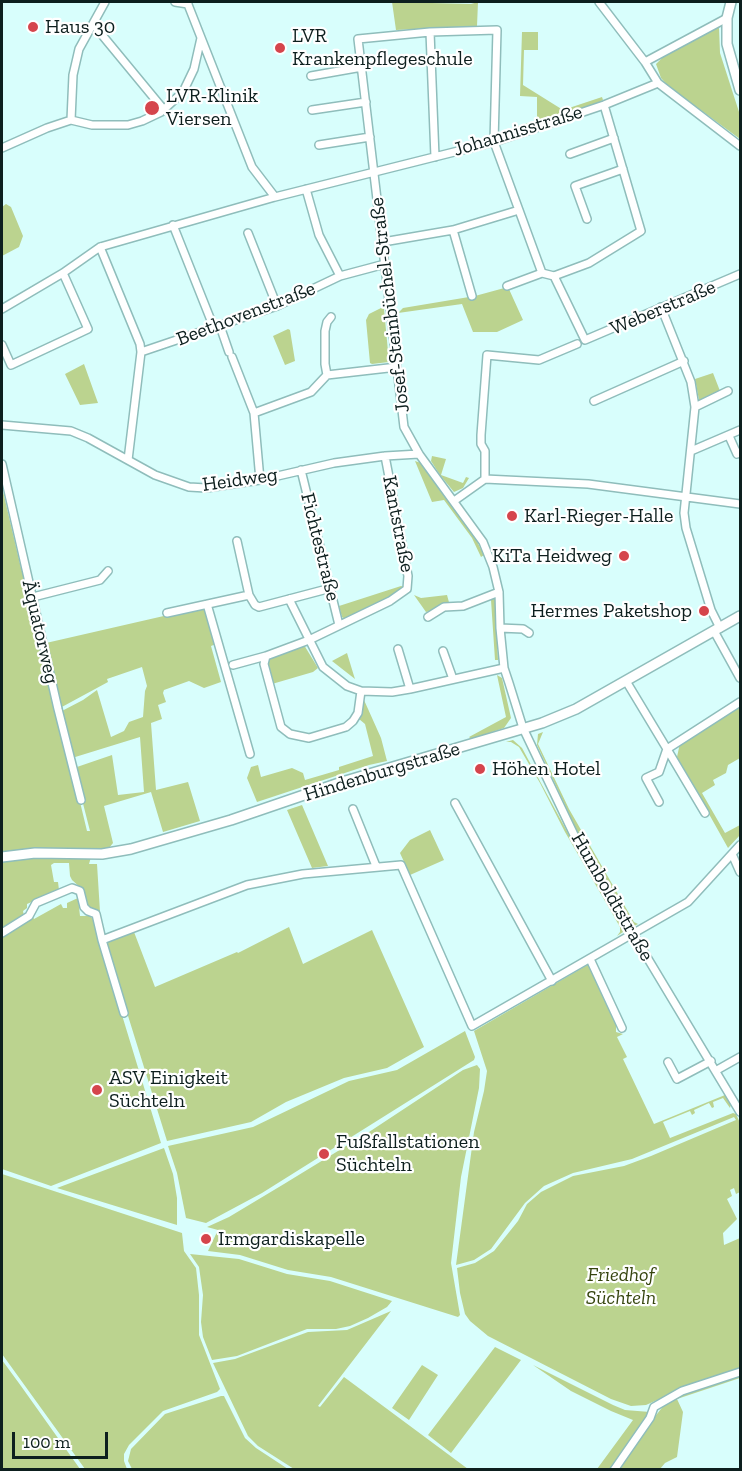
<!DOCTYPE html>
<meta charset="utf-8">
<style>
body{margin:0}
#map{position:relative;width:742px;height:1471px;overflow:hidden;background:#d8fefc;font-family:"Zilla Slab",serif}
canvas{display:block}
.frame{position:absolute;inset:0;border:3px solid #0d1f1e;pointer-events:none}
.scale{position:absolute;left:12px;top:1432px;width:96px;height:27px;box-sizing:border-box;border:3px solid #0d1f1e;border-top:0;padding-left:8px;font-size:18px;line-height:21px;white-space:nowrap;color:#0d1f1e;-webkit-text-stroke:4px #fff;paint-order:stroke}
</style>
<div id="map">
<canvas width="742" height="1471"></canvas>
<div class="frame"></div>
<div class="scale">100 m</div>
</div>
<script>
const c = document.querySelector('canvas').getContext('2d');
c.lineJoin = 'round';
function paint(path, color) {
  c.fillStyle = color;
  c.fill(path, 'evenodd');
}
function toPath(rows) {
  const path = new Path2D();
  for (const r of rows) {
    path.moveTo(r[0], r[1]);
    for (let i = 2; i < r.length; i += 2) path.lineTo(r[i], r[i + 1]);
  }
  return path;
}
function strokePath(path, color, width, dash) {
  c.strokeStyle = color;
  c.lineWidth = width;
  c.lineCap = dash ? 'butt' : 'round';
  c.setLineDash(dash || []);
  c.stroke(path);
}
function drawText(font, color, halo, rows, align = 'center') {
  c.font = font + ' "Zilla Slab",serif';
  c.lineWidth = 4.5;
  c.setLineDash([]);
  c.textBaseline = 'middle';
  c.strokeStyle = halo;
  c.fillStyle = color;
  for (const [text, x, y, turn = 0] of rows) {
    c.save();
    c.translate(x, y);
    c.rotate((+turn || 0) * Math.PI / 180);
    c.textAlign = isNaN(turn) ? turn : align;
    if (halo) c.strokeText(text, 0, 0);
    c.fillText(text, 0, 0);
    c.restore();
  }
}
paint(toPath([
 [392,2,471,4,478,2,477,26,396,30],
 [719,27,720,53,740,115,740,139,668,86,661,78,656,64,663,57],
 [522,32,538,32,538,50,524,50,523,85,563,110,602,97,603,100,593,106,503,136,499,133,537,120,537,97,520,96],
 [6,204,11,207,23,236,19,247,2,256,2,207],
 [508,287,523,320,497,332,473,332,462,304,398,313,403,308,475,296],
 [381,308,384,309,389,362,372,364,370,363,366,320,369,314],
 [288,329,290,330,295,361,285,365,273,336],
 [84,364,98,403,80,405,65,374],
 [713,373,720,391,719,394,701,401,699,400,695,379],
 [432,456,446,459,441,475,463,483,466,477,469,478,463,488,454,492,440,475,431,461],
 [415,461,421,463,449,500,472,532,484,555,481,557,472,538,444,500,432,502],
 [2,487,21,568,31,599,87,831,90,831,74,768,112,755,118,795,144,792,140,737,72,758,60,712,83,700,97,690,111,737,124,731,129,722,143,717,145,691,147,686,142,667,107,679,108,682,60,708,46,643,203,607,216,644,211,646,221,682,204,688,189,681,164,690,163,693,166,702,158,705,162,719,151,723,156,790,188,782,200,821,163,832,151,792,104,806,113,843,109,848,2,854],
 [401,586,404,587,391,597,345,619,342,617,339,606],
 [414,595,421,598,447,595,450,606,426,612],
 [493,597,496,597,497,601,495,602,498,660,495,660,491,600],
 [304,645,318,668,313,672,272,684,267,666,268,661,272,657],
 [347,653,354,676,355,679,332,661],
 [497,675,502,678,511,718,504,728,471,739,469,737,506,717],
 [364,700,381,738,387,761,369,765,257,802,247,778,251,767,258,765,261,777,292,768,303,773,305,780,339,770,339,767,373,756,365,724,359,719],
 [740,705,740,758,728,765,726,773,713,780,715,785,702,793,725,833,740,825,740,835,728,848,677,757,680,743],
 [543,732,538,744,569,809,634,922,638,924,634,926,577,836,578,833,537,745,538,734],
 [513,740,522,748,569,835,573,837,577,843,576,847,624,928,623,932,617,936,620,932,620,927,565,832,540,783,519,747,511,742,506,742],
 [302,805,328,866,312,868,287,810],
 [430,830,444,860,410,875,400,853,410,840],
 [26,857,91,857,89,864,97,864,100,912,87,906,82,889,72,880,70,876,69,863,54,863,51,865,54,882,58,882,59,890,27,904,27,908,23,911,24,916,2,931,2,860],
 [78,898,80,916,90,916,95,921,100,943,161,1143,51,1186,2,1169,2,936,32,915,34,919,61,904,63,908,67,908,67,903],
 [289,927,303,964,372,930,424,1047,387,1068,344,1078,286,1102,251,1122,167,1141,105,942,134,932,155,987,237,952,238,953],
 [589,964,616,1021,616,1032,623,1034,617,1037,627,1057,623,1059,654,1124,725,1095,731,1104,730,1108,723,1098,713,1102,714,1107,712,1108,709,1103,694,1110,695,1113,692,1115,690,1111,663,1122,670,1138,733,1113,736,1114,740,1123,740,1192,736,1194,734,1188,730,1190,732,1196,727,1199,737,1219,723,1233,724,1245,740,1238,740,1370,682,1389,646,1405,631,1406,611,1399,488,1336,470,1321,465,1314,460,1293,457,1268,475,1263,494,1251,518,1221,527,1204,541,1192,573,1176,624,1166,651,1156,736,1120,734,1117,632,1159,573,1173,544,1186,525,1203,491,1249,474,1260,456,1265,474,1132,484,1091,487,1071,474,1031],
 [465,1031,475,1057,474,1060,262,1193,206,1223,186,1218,177,1173,168,1146,253,1127,349,1081,397,1070],
 [477,1065,480,1069,479,1088,461,1177,451,1263,460,1315,458,1317,331,1277,288,1270,240,1255,208,1251,218,1230,207,1227,229,1217,284,1184,369,1132,463,1070],
 [164,1148,173,1174,177,1198,177,1225,57,1188],
 [2,1174,182,1233,184,1251,196,1268,199,1295,199,1335,220,1389,217,1392,163,1411,129,1445,124,1454,124,1461,127,1469,85,1469,2,1354],
 [190,1254,239,1259,287,1274,330,1281,392,1301,387,1307,368,1318,350,1326,336,1329,307,1329,237,1356,212,1360,203,1337,201,1322,203,1295,199,1267],
 [391,1311,318,1406,320,1407,344,1377,468,1469,294,1469,258,1446,248,1436,213,1363,235,1359,308,1332,347,1330],
 [495,1347,521,1360,451,1453,428,1435],
 [2,1360,21,1386,80,1469,2,1469],
 [422,1365,438,1375,409,1420,392,1408],
 [533,1365,613,1405,625,1410,650,1412,611,1469,597,1469,633,1420,611,1411,571,1391],
 [740,1375,740,1378,677,1399,683,1412,677,1457,665,1463,660,1469,616,1470,632,1445,665,1404,684,1393],
 [221,1396,224,1396,245,1438,256,1448,288,1469,132,1469,128,1461,131,1449,165,1414]
]), '#bbd38f');
const minor = toPath([
 [175,2,188,4],
 [187,2,252,167,275,197],
 [599,2,645,62,658,83,740,146],
 [93,24,164,110],
 [430,32,435,157],
 [645,62,727,18],
 [311,76,362,67],
 [312,110,366,102],
 [71,120,73,75,79,49,105,2],
 [319,145,370,137],
 [2,148,47,128,71,120,92,125,128,125,142,121,161,112,183,92,194,69,201,38],
 [570,154,614,138],
 [306,189,319,235,340,276],
 [587,219,575,186,623,169],
 [173,225,214,328],
 [453,230,472,296],
 [248,233,277,306],
 [383,242,453,230,519,210],
 [100,247,140,344,141,352,128,460],
 [740,274,585,340,554,276,542,273,494,142,497,30,430,32,358,39,404,427,419,454,483,542,493,567,499,592,500,628,504,668,509,683,523,728,576,839,740,1112],
 [554,276,589,263,641,231,604,105],
 [507,286,542,273],
 [661,307,691,382,695,407,684,513,686,528,711,610,720,628],
 [2,309,63,273,100,247,275,197,494,142,604,105,658,83],
 [220,326,229,352],
 [2,345,11,365,88,329,63,273],
 [141,352,277,306,340,276,385,264],
 [232,357,254,413,260,480],
 [327,375,325,364,325,331,327,322,331,317],
 [594,401,684,361],
 [695,407,728,391],
 [254,413,311,392,327,375,397,367],
 [2,425,71,431,88,438,155,475,189,487,206,488,260,480,334,463,385,456,419,454],
 [729,436,737,454,740,452],
 [691,451,740,430],
 [2,464,58,709,81,800],
 [301,470,339,625],
 [485,479,485,451,481,444,481,435,487,355,539,360,577,344],
 [454,501,485,479,588,484,740,504],
 [237,541,249,595],
 [33,597,100,580,108,571],
 [289,599,323,667,347,686,361,691,392,692,410,689,504,668],
 [207,604,250,754],
 [167,613,249,595,255,605,259,607,331,588],
 [428,617,444,607,463,606,499,592],
 [500,628,523,629,529,633],
 [714,631,740,678],
 [398,649,410,689],
 [443,651,453,679],
 [233,665,266,656],
 [626,681,667,749,659,772,646,778,659,802],
 [361,691,358,713,353,721,346,727,309,738,290,734,281,727,264,664,266,656,309,640,390,601,407,589,408,576,385,456],
 [455,803,552,981],
 [353,809,376,866],
 [705,813,667,749,740,702],
 [732,854,740,872],
 [2,933,29,916,36,903,72,888,80,891,84,907,88,911,96,914,102,940,124,1013],
 [102,940,247,885,303,874,401,865,472,1026,688,902,740,845],
 [590,959,622,1028],
 [668,1062,677,1079,711,1061],
 [717,1070,740,1057],
 [614,1470,650,1418,654,1407,682,1391,740,1372]
]);
const secondary = toPath([
 [731,2,727,18,727,44,740,90],
 [2,857,35,853,102,854,131,849,231,820,342,782,542,723,576,709,740,616]
]);
strokePath(minor, '#8fbdbb', 10);
strokePath(secondary, '#8fbdbb', 12);
strokePath(minor, '#fff', 7);
strokePath(secondary, '#fff', 9);
for (const [x, y, r, color] of [
 [33,27,6,"#d5454c"],
 [280,48,6,"#d5454c"],
 [152,108,8,"#d5454c"],
 [512,516,6,"#d5454c"],
 [624,556,6,"#d5454c"],
 [704,611,6,"#d5454c"],
 [480,769,6,"#d5454c"],
 [97,1090,6,"#d5454c"],
 [324,1154,6,"#d5454c"],
 [206,1239,6,"#d5454c"]
]) {
  const dot = new Path2D();
  dot.arc(x, y, r, 0, 2 * Math.PI);
  c.fillStyle = color;
  c.fill(dot);
  strokePath(dot, '#fff', 2);
}
drawText('20px', '#0d1f1e', '#fff', [
 ["Haus 30",45,27],
 ["LVR",292,36],
 ["Krankenpflegeschule",292,59],
 ["LVR-Klinik",166,96],
 ["Viersen",166,119],
 ["Karl-Rieger-Halle",524,516],
 ["KiTa Heidweg",612,556,"right"],
 ["Hermes Paketshop",692,611,"right"],
 ["Höhen Hotel",492,769],
 ["ASV Einigkeit",109,1078],
 ["Süchteln",109,1101],
 ["Fußfallstationen",336,1142],
 ["Süchteln",336,1165],
 ["Irmgardiskapelle",218,1239]
], 'left');
drawText('20px', '#0d1f1e', '#fff', [
 ["Johannisstraße",518,131,-17],
 ["Josef-Steinbüchel-Straße",390,305,-97],
 ["Weberstraße",663,308,-23],
 ["Beethovenstraße",246,314,-21],
 ["Heidweg",240,480,-8],
 ["Kantstraße",398,524,79],
 ["Fichtestraße",320,547,76],
 ["Äquatorweg",40,632,77],
 ["Hindenburgstraße",382,772,-17],
 ["Humboldtstraße",612,897,60]
]);
drawText('italic 20px', '#36450e', '#fff', [
 ["Friedhof",621,1275],
 ["Süchteln",621,1298]
]);
</script>
